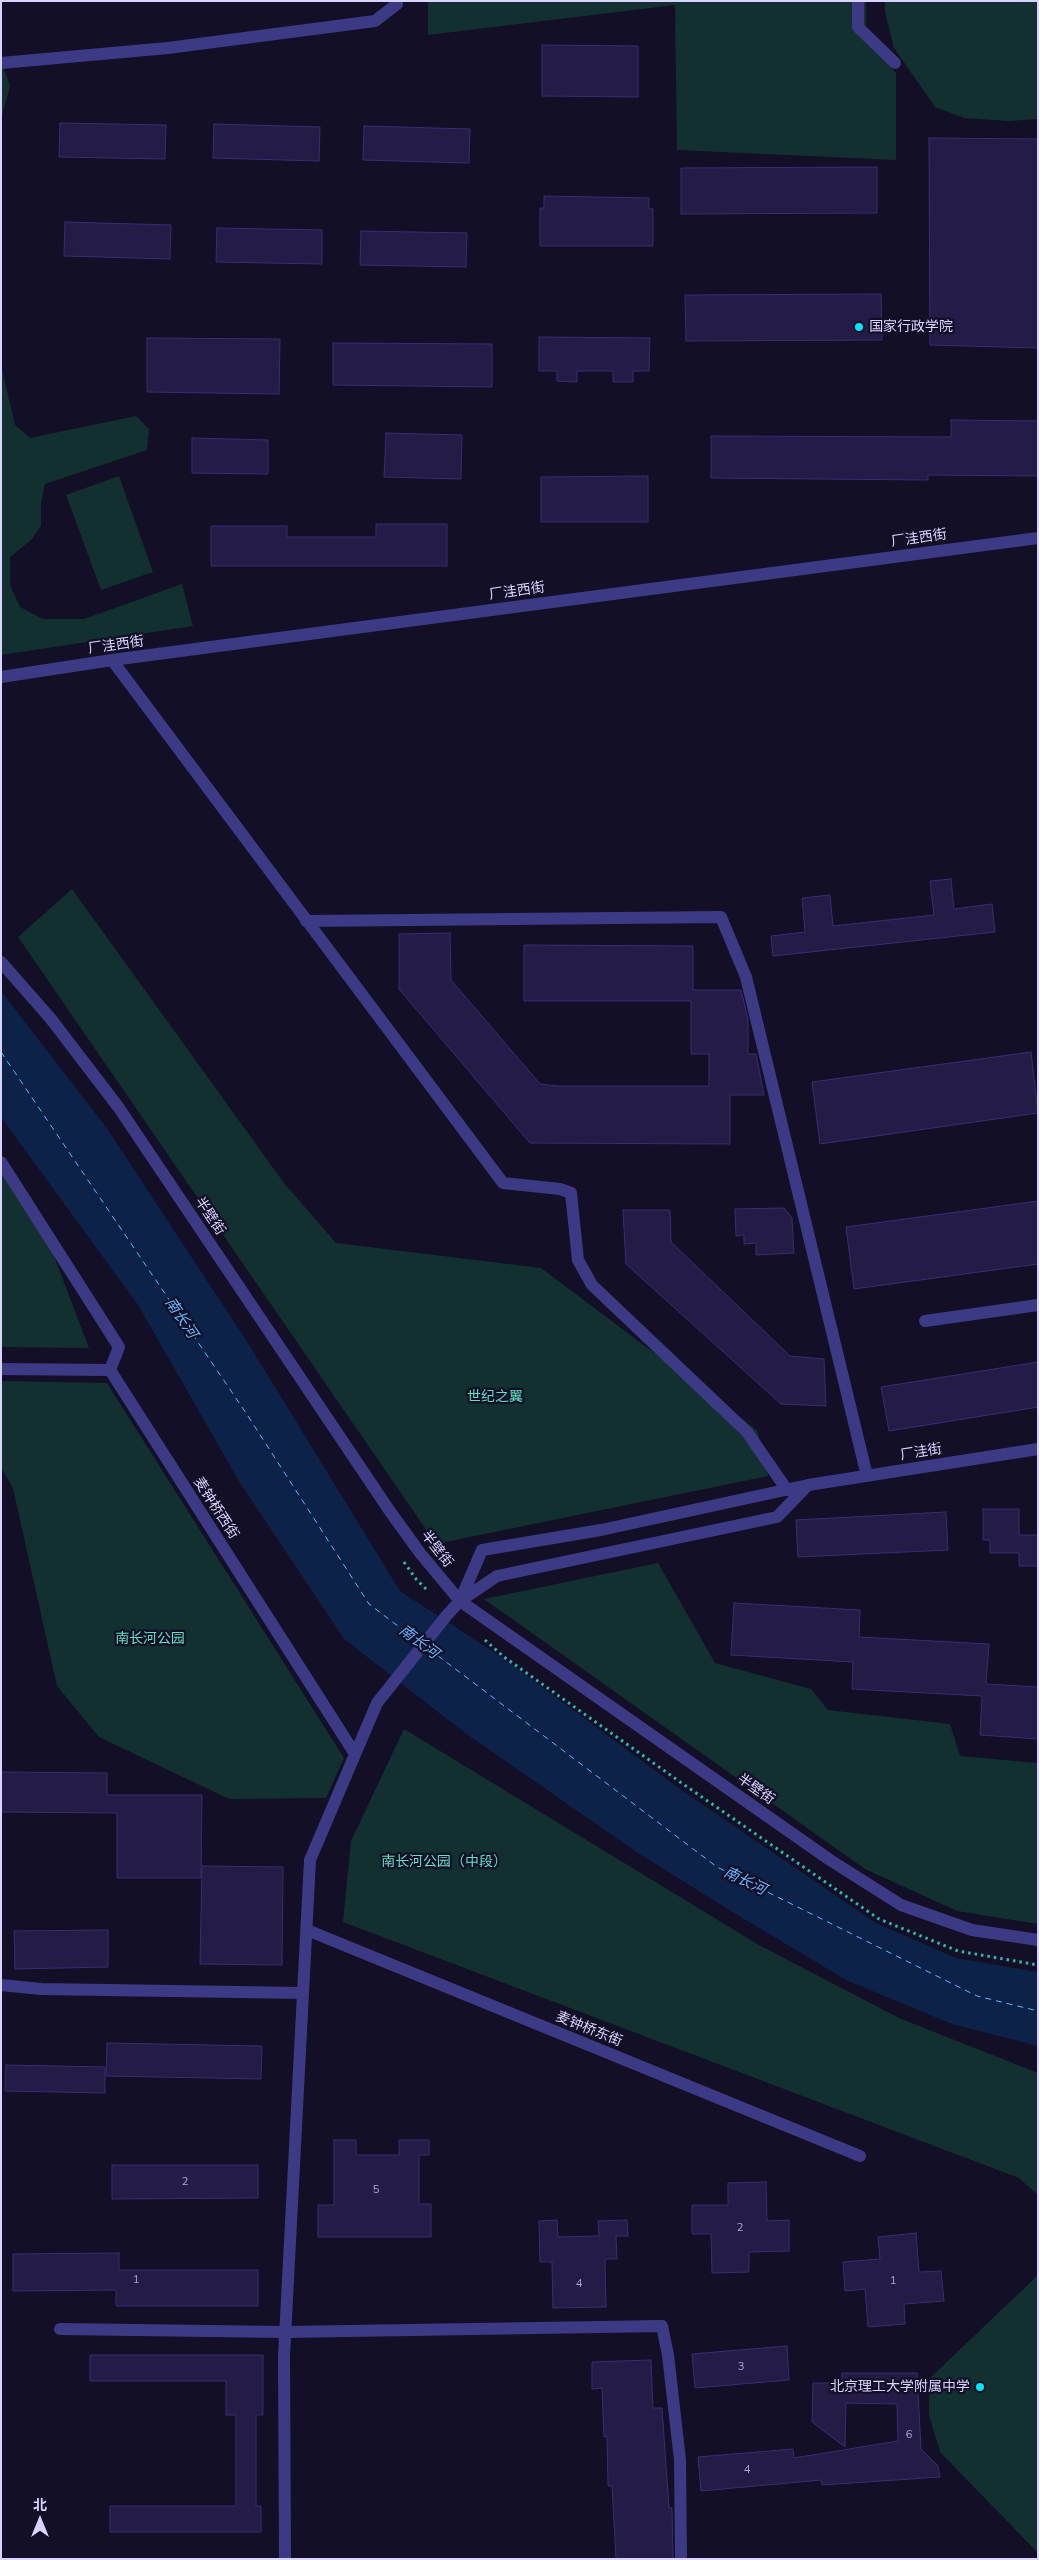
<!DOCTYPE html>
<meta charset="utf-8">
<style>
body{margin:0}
#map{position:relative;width:1039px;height:2560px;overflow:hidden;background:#130f26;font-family:Mulish,"Noto Sans SC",sans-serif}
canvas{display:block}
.frame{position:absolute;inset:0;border:2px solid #d9d4ff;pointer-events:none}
.north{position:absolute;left:15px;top:2495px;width:50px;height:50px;-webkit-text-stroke:4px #130f26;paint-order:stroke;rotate:0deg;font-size:14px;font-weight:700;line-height:20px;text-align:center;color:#d9d4ff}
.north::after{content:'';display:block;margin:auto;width:18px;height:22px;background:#d9d4ff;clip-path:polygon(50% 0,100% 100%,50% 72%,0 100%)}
</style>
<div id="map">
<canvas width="1039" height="2560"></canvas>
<div class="frame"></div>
<div class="north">北</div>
</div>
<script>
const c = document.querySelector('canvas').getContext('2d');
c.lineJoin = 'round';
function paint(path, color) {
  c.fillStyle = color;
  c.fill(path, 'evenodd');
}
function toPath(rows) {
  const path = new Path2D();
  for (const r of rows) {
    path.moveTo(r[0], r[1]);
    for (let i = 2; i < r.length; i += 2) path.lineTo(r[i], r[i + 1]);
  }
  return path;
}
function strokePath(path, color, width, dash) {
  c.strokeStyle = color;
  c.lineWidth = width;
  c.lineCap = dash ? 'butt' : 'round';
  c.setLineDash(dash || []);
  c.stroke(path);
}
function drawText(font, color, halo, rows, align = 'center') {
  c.font = font + ' Mulish,"Noto Sans SC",sans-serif';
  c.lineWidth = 4.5;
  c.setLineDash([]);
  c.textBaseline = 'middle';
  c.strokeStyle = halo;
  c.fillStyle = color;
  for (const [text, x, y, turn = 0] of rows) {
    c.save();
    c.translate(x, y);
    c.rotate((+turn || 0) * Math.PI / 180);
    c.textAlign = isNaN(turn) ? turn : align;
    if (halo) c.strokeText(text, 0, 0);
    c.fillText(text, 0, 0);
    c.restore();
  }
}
paint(toPath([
 [428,1,866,1,866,41,896,73,896,160,677,150,675,5,428,35],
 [885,1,1038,1,1038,119,1009,121,964,118,935,107,894,48,885,12],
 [1,60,10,86,1,120],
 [1,365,15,425,30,438,136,416,149,429,147,450,45,484,41,503,41,526,31,540,10,557,10,585,20,607,43,619,84,619,182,584,193,626,1,655],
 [119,476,153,572,101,590,66,495],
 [72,889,284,1183,336,1243,541,1268,757,1430,768,1476,436,1544,18,937],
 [1,1159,32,1198,89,1348,1,1347],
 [1,1381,107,1383,344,1758,326,1798,229,1799,99,1737,57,1686,13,1488,1,1468],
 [658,1563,715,1663,811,1689,828,1710,950,1724,960,1756,1038,1763,1038,1924,957,1911,865,1869,484,1599],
 [404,1729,759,1945,899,2018,1038,2073,1038,2195,1019,2178,343,1922,351,1841],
 [1038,2275,1038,2553,940,2452,929,2415,929,2379]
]), '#12302f');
paint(toPath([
 [1,991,106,1127,248,1343,400,1591,503,1658,680,1789,876,1923,956,1958,1038,1972,1038,2046,952,2024,846,1980,734,1913,638,1853,465,1733,344,1639,240,1483,138,1305,1,1117]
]), '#0c2248');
strokePath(toPath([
 [1,1052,246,1413,369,1604,419,1642],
 [429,1649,717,1867,977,1996,1038,2011]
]), '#62b6ff', 1, [6, 5]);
const building = toPath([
 [542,45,638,46,638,97,542,96,542,45],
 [60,123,166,125,165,159,59,157,60,123],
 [214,124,320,127,319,161,213,158,214,124],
 [364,126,470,129,469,163,363,160,364,126],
 [929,138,1038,139,1038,348,930,345,929,138],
 [877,167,877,213,681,214,681,168,877,167],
 [544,196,649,198,649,209,653,209,653,246,540,246,540,208,544,208,544,196],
 [65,222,171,225,170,259,64,256,65,222],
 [217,228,322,230,322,264,216,262,217,228],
 [361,231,467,233,466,267,360,265,361,231],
 [881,294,882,340,686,341,685,295,881,294],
 [539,337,650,338,649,371,633,371,633,382,613,382,613,371,577,371,577,382,557,381,557,371,539,371,539,337],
 [147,338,280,339,279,394,147,392,147,338],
 [333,343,492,344,492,387,333,385,333,343],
 [951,420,1038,421,1038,476,928,475,928,480,711,478,711,436,951,437,951,420],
 [386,433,462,435,461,479,384,477,386,433],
 [192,438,268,440,268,474,192,473,192,438],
 [648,476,648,522,541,522,541,477,648,476],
 [376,524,447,524,447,566,211,566,211,526,287,526,287,537,376,537,376,524],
 [951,879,954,909,992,904,995,932,773,956,771,936,805,932,802,898,830,895,833,926,934,915,930,881,951,879],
 [450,933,451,980,540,1084,557,1086,709,1086,709,1054,691,1054,691,1001,524,1001,524,945,693,946,693,990,741,990,748,1019,748,1054,756,1054,764,1095,730,1095,730,1144,530,1143,399,989,399,934,450,933],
 [1031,1052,1038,1113,820,1144,812,1082,1031,1052],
 [1038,1201,1038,1264,854,1289,846,1227,1038,1201],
 [784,1208,792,1218,794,1253,756,1255,756,1243,744,1244,744,1235,736,1236,735,1209,784,1208],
 [623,1210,670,1210,671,1242,790,1356,824,1359,826,1406,781,1404,626,1264,623,1210],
 [1038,1362,1038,1407,889,1431,881,1387,1038,1362],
 [983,1509,1019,1509,1019,1535,1038,1535,1038,1566,1019,1566,1019,1553,990,1553,990,1540,983,1540,983,1509],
 [946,1512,948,1550,798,1557,796,1520,946,1512],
 [734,1603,860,1610,859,1637,989,1644,986,1684,1038,1687,1038,1739,980,1735,982,1696,852,1689,853,1662,731,1655,734,1603],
 [1,1772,107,1773,107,1795,202,1795,201,1878,117,1878,117,1813,1,1812,1,1772],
 [202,1866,283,1867,282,1965,200,1964,202,1866],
 [108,1930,108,1967,15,1969,14,1931,108,1930],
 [107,2043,262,2046,261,2079,106,2076,107,2043],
 [6,2065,105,2067,105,2093,5,2091,6,2065],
 [334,2140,356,2140,356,2155,399,2155,399,2140,429,2140,429,2155,419,2155,419,2204,431,2204,431,2237,318,2237,318,2205,334,2205,334,2140],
 [112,2165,258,2165,258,2198,112,2199,112,2165],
 [766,2182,767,2221,789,2220,789,2251,749,2252,749,2272,712,2273,711,2234,692,2234,692,2205,728,2205,728,2183,766,2182],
 [557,2220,558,2237,599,2236,598,2221,627,2220,628,2236,616,2236,617,2259,605,2259,606,2307,553,2308,552,2262,540,2262,539,2221,557,2220],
 [916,2233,919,2272,941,2271,944,2301,904,2304,905,2324,868,2327,865,2289,845,2291,843,2262,880,2259,878,2237,916,2233],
 [119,2253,119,2270,258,2270,258,2306,116,2306,116,2290,13,2291,13,2254,119,2253],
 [787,2346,789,2380,695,2388,692,2354,787,2346],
 [90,2355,263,2355,263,2415,256,2415,256,2506,261,2506,261,2532,110,2532,110,2506,236,2506,236,2415,226,2415,226,2381,90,2381,90,2355],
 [651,2360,653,2408,662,2408,669,2508,672,2508,673,2559,616,2559,612,2486,608,2486,607,2436,604,2437,602,2388,592,2389,592,2362,651,2360],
 [842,2373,917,2373,921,2449,938,2466,940,2477,822,2485,821,2480,701,2491,698,2457,793,2449,794,2458,898,2441,897,2404,846,2403,845,2447,812,2422,813,2383,842,2383,842,2373]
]);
paint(building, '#241b47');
strokePath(building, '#3b2d73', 1);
strokePath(toPath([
 [404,1562,416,1579,427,1590],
 [485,1640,504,1657,683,1784,879,1919,958,1951,1038,1965]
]), '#2fb8b0', 3, [2.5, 4]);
strokePath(toPath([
 [858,1,858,27,895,63],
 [1,63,168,48,375,21,397,4,397,1],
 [112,660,503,1183,560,1189,571,1193,578,1260,592,1285,747,1432,787,1490],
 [1,677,112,660,1038,538],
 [306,921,721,917,746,977,867,1476],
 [1,962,51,1019,119,1108,389,1510,420,1553,460,1601,830,1860,901,1905,972,1930,1038,1940],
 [1,1162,119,1347,110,1370],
 [925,1321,1038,1305],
 [1,1369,110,1370,355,1754],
 [460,1601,482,1550,601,1530,808,1485,1038,1449],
 [307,1930,860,2156],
 [1,1985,41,1989,303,1993],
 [60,2329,285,2332,662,2326,668,2355,680,2460,681,2559],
 [285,2559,284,2356,310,1860,377,1703,447,1615,460,1601,497,1576,777,1517,808,1485]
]), '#3d3a85', 12);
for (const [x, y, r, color] of [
 [859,327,5,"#00e5ff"],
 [980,2387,5,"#00e5ff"]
]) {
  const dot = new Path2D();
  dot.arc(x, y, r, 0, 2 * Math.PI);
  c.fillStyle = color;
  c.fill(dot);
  strokePath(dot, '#130f26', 2);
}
drawText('11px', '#aca6d1', null, [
 ["2",185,2182],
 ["5",376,2190],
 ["2",740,2228],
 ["1",136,2280],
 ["1",893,2281],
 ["4",579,2284],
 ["3",741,2367],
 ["6",909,2435],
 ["4",747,2470]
]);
drawText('14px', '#d9d4ff', '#130f26', [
 ["国家行政学院",869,327],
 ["北京理工大学附属中学",970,2387,"right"]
], 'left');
drawText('14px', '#d9d4ff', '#130f26', [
 ["厂洼西街",919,538,-8],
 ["厂洼西街",517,591,-8],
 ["厂洼西街",116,645,-8],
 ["半壁街",210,1216,56],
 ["厂洼街",921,1452,-9],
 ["麦钟桥西街",216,1508,57],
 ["半壁街",437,1549,52],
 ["半壁街",756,1789,35],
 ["麦钟桥东街",589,2029,22]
]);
drawText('14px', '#5fe0c0', '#130f26', [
 ["世纪之翼",495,1397],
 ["南长河公园",150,1639],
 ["南长河公园（中段）",444,1862]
]);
drawText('italic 15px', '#62b6ff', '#130f26', [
 ["南长河",181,1318,56],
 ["南长河",419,1642,37],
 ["南长河",745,1881,26]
]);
</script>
